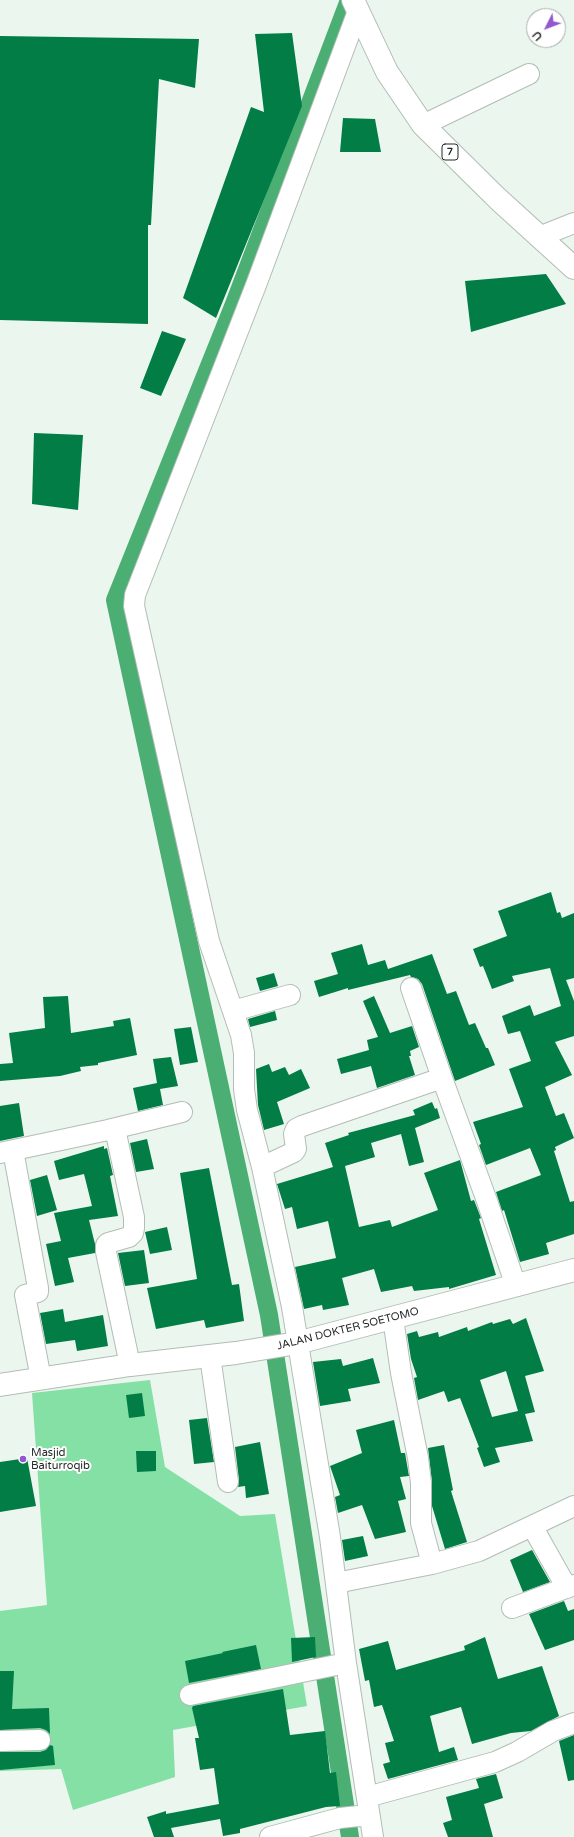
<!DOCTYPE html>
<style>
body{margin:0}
#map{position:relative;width:574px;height:1837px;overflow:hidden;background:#ebf6ee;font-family:"Varela Round",sans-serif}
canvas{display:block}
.north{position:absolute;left:526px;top:8px;width:40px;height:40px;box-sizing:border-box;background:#fff;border:1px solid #a7a9a8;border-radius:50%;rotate:228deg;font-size:11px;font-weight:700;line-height:16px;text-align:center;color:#242825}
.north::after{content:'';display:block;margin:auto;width:14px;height:18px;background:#9357ce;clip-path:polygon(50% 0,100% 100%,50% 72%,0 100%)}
</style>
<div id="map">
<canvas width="574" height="1837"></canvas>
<div class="north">U</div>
</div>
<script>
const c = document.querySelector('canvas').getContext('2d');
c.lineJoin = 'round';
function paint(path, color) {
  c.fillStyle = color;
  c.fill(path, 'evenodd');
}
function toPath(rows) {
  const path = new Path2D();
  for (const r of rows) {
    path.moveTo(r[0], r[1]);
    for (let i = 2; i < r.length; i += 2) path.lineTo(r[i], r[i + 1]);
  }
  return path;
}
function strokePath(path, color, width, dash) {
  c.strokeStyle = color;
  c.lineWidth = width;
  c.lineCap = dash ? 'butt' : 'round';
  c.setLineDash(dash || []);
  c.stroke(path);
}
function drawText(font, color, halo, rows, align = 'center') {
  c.font = font + ' "Varela Round",sans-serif';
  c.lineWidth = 4;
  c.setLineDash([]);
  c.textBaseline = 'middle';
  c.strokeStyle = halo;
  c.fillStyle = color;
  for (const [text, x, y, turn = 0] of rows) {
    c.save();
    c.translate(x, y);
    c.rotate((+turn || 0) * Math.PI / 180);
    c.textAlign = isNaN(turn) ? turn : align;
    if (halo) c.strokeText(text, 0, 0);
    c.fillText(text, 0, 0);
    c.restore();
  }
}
paint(toPath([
 [150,1380,165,1467,240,1516,275,1514,307,1706,173,1730,175,1777,73,1810,61,1769,0,1771,0,1611,47,1605,32,1393]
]), '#84e0a5');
strokePath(toPath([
 [349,0,234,304,115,600,269,1315,350,1837]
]), '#4bae73', 18);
paint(toPath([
 [292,33,302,106,216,318,183,298,251,107,264,112,255,34],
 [0,36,199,39,195,88,159,79,151,225,148,225,148,324,0,320],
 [343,118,375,119,381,152,340,152],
 [546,274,566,304,471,332,465,281],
 [162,331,186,339,161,396,140,388],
 [34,433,83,435,78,510,32,504],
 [551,892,557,913,560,912,562,918,574,913,574,978,566,980,574,1001,574,1036,555,1042,572,1075,545,1087,556,1116,564,1113,574,1138,555,1147,556,1150,554,1151,570,1202,574,1201,574,1234,546,1243,549,1254,520,1262,504,1210,502,1211,496,1192,541,1175,530,1148,486,1165,479,1145,481,1144,473,1122,523,1107,509,1069,531,1061,520,1031,508,1034,502,1016,530,1005,534,1016,561,1006,550,968,512,976,514,981,492,989,483,966,480,967,473,949,507,936,498,911],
 [362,944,368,965,385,960,388,969,432,954,447,994,456,991,469,1025,475,1023,486,1048,488,1048,495,1065,455,1081,422,984,418,979,411,977,410,975,348,990,348,988,319,997,314,981,338,974,331,953],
 [274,973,278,986,260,991,256,978],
 [68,996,71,1033,114,1026,113,1021,130,1018,137,1055,98,1063,98,1065,80,1067,81,1071,60,1076,0,1081,0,1064,13,1063,9,1033,45,1028,43,997],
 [374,996,390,1033,412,1026,419,1047,410,1051,411,1056,409,1056,415,1075,377,1088,371,1066,341,1074,337,1059,369,1050,367,1040,378,1037,363,1001],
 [275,1011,277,1020,250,1027,248,1019],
 [191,1027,198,1062,180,1065,174,1029],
 [171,1057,178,1086,160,1089,163,1105,138,1111,133,1088,157,1083,153,1059],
 [269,1064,272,1072,285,1067,289,1075,301,1069,310,1088,277,1102,284,1124,264,1130,258,1105,256,1069],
 [432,1102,435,1109,437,1108,440,1118,415,1128,424,1162,409,1166,401,1134,371,1143,375,1157,345,1166,359,1227,390,1220,392,1227,438,1210,424,1173,460,1160,471,1201,474,1200,481,1218,479,1219,496,1275,449,1289,449,1287,414,1291,412,1286,381,1292,374,1269,342,1278,349,1305,323,1310,322,1305,304,1309,295,1267,336,1258,328,1221,297,1229,292,1207,285,1209,277,1184,333,1167,325,1143,349,1135,348,1133,415,1115,413,1110],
 [19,1103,24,1136,0,1141,0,1106],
 [147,1139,154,1169,136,1172,130,1143],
 [104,1146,104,1149,107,1148,113,1175,110,1176,118,1216,89,1220,95,1244,95,1253,68,1258,74,1282,55,1286,46,1244,61,1241,54,1213,92,1206,84,1174,59,1180,54,1161],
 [209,1168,232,1285,239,1284,244,1321,206,1328,204,1320,156,1329,147,1288,197,1279,180,1173],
 [47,1175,57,1210,37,1216,30,1180],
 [167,1227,172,1250,150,1254,145,1232],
 [144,1250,149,1283,125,1286,118,1253],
 [63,1309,65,1322,103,1315,108,1346,77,1351,75,1340,46,1344,40,1313],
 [526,1318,544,1371,525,1376,535,1412,525,1414,533,1441,495,1448,500,1462,484,1467,477,1448,479,1447,460,1398,448,1402,444,1391,418,1400,414,1378,417,1377,411,1359,407,1334,417,1331,419,1337,438,1332,439,1337,467,1327,468,1331,492,1322,493,1324,510,1319,513,1324],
 [506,1371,518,1411,492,1417,480,1380],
 [373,1358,380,1383,348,1389,351,1401,320,1406,313,1362,341,1359,343,1366],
 [142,1393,145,1416,129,1418,126,1395],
 [207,1418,214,1462,194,1464,189,1420],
 [394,1420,401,1453,405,1453,409,1476,400,1477,406,1499,398,1501,406,1532,375,1539,362,1505,338,1513,335,1497,340,1495,330,1466,362,1453,356,1430],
 [260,1442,269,1494,246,1498,245,1486,238,1487,239,1480,235,1447],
 [444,1445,453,1490,451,1491,467,1542,445,1549,432,1506,432,1482,428,1448],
 [136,1451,156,1451,156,1471,137,1472],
 [27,1458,36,1506,0,1512,0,1462],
 [363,1536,368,1556,345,1561,342,1540],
 [532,1550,550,1582,523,1592,510,1560],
 [564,1601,568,1611,574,1609,574,1640,545,1650,529,1614],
 [315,1637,316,1657,292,1662,291,1638],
 [485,1637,498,1679,542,1666,559,1716,531,1731,511,1733,472,1744,461,1707,430,1716,439,1752,454,1747,458,1760,388,1779,383,1764,390,1762,385,1743,394,1741,382,1705,374,1707,369,1680,365,1681,359,1649,388,1641,396,1670,465,1650,464,1646],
 [256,1645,261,1669,189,1683,185,1661,223,1653,222,1652],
 [0,1671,14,1671,12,1709,49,1708,50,1734,46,1730,40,1728,0,1730],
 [283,1689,290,1735,325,1731,330,1773,336,1772,340,1806,326,1807,240,1829,240,1833,223,1836,220,1819,171,1828,174,1837,154,1837,147,1817,166,1811,166,1814,219,1804,214,1768,200,1770,195,1738,199,1738,192,1708,193,1706],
 [574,1735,574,1780,568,1781,559,1741],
 [50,1745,53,1746,55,1765,0,1770,0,1752,40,1752,46,1750],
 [496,1774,503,1798,484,1804,493,1837,448,1837,443,1823,452,1820,446,1797,479,1788,476,1779]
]), '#027d45');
const street = toPath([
 [358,11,256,285,135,595,134,606,209,941,241,1035,244,1053,244,1089,247,1110,262,1167,292,1307,330,1537,346,1663,373,1837],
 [423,125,529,74],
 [539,237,574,223],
 [411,988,442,1078,487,1201,516,1286],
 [233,1011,290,995],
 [115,1129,134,1217,134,1228,133,1233,129,1237,108,1243,106,1245,106,1252,130,1365],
 [13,1150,38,1288,38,1292,25,1295,41,1379],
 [0,1153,108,1130,182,1112],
 [262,1167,294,1152,296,1149,294,1134,296,1129,302,1126,442,1078],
 [393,1318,401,1373,418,1458,421,1483,421,1523,432,1564],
 [210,1356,228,1482],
 [532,1526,567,1588],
 [336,1583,432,1564,479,1551,574,1506],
 [512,1608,574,1585],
 [190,1695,346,1663],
 [0,1741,40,1740],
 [367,1797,495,1762,517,1752,553,1731,574,1723],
 [270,1837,340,1818,359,1816,370,1817]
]);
const secondary = toPath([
 [0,1385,130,1365,236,1353,297,1343,574,1270]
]);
const highway = toPath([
 [353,0,387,72,423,125,498,199,574,268]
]);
strokePath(street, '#b2bdb5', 22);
strokePath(secondary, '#b2bdb5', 24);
strokePath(highway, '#b2bdb5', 24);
strokePath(street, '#fff', 20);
strokePath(secondary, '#fff', 22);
strokePath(highway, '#fff', 22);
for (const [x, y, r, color] of [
 [23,1459,4,"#9357ce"]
]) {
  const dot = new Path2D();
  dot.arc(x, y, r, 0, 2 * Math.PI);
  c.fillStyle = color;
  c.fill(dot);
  strokePath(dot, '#fff', 1.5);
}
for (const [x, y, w] of [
 [450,152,16]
]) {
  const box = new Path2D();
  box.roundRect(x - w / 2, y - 8, w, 16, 3);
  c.fillStyle = '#fff';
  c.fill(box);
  strokePath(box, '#242825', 1);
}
drawText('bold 10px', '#242825', null, [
 ["7",450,152]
]);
drawText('11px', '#242825', '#fff', [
 ["JALAN DOKTER SOETOMO",348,1329,-14]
]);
drawText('11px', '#242825', '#fff', [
 ["Masjid",31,1453],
 ["Baiturroqib",31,1466]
], 'left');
</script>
